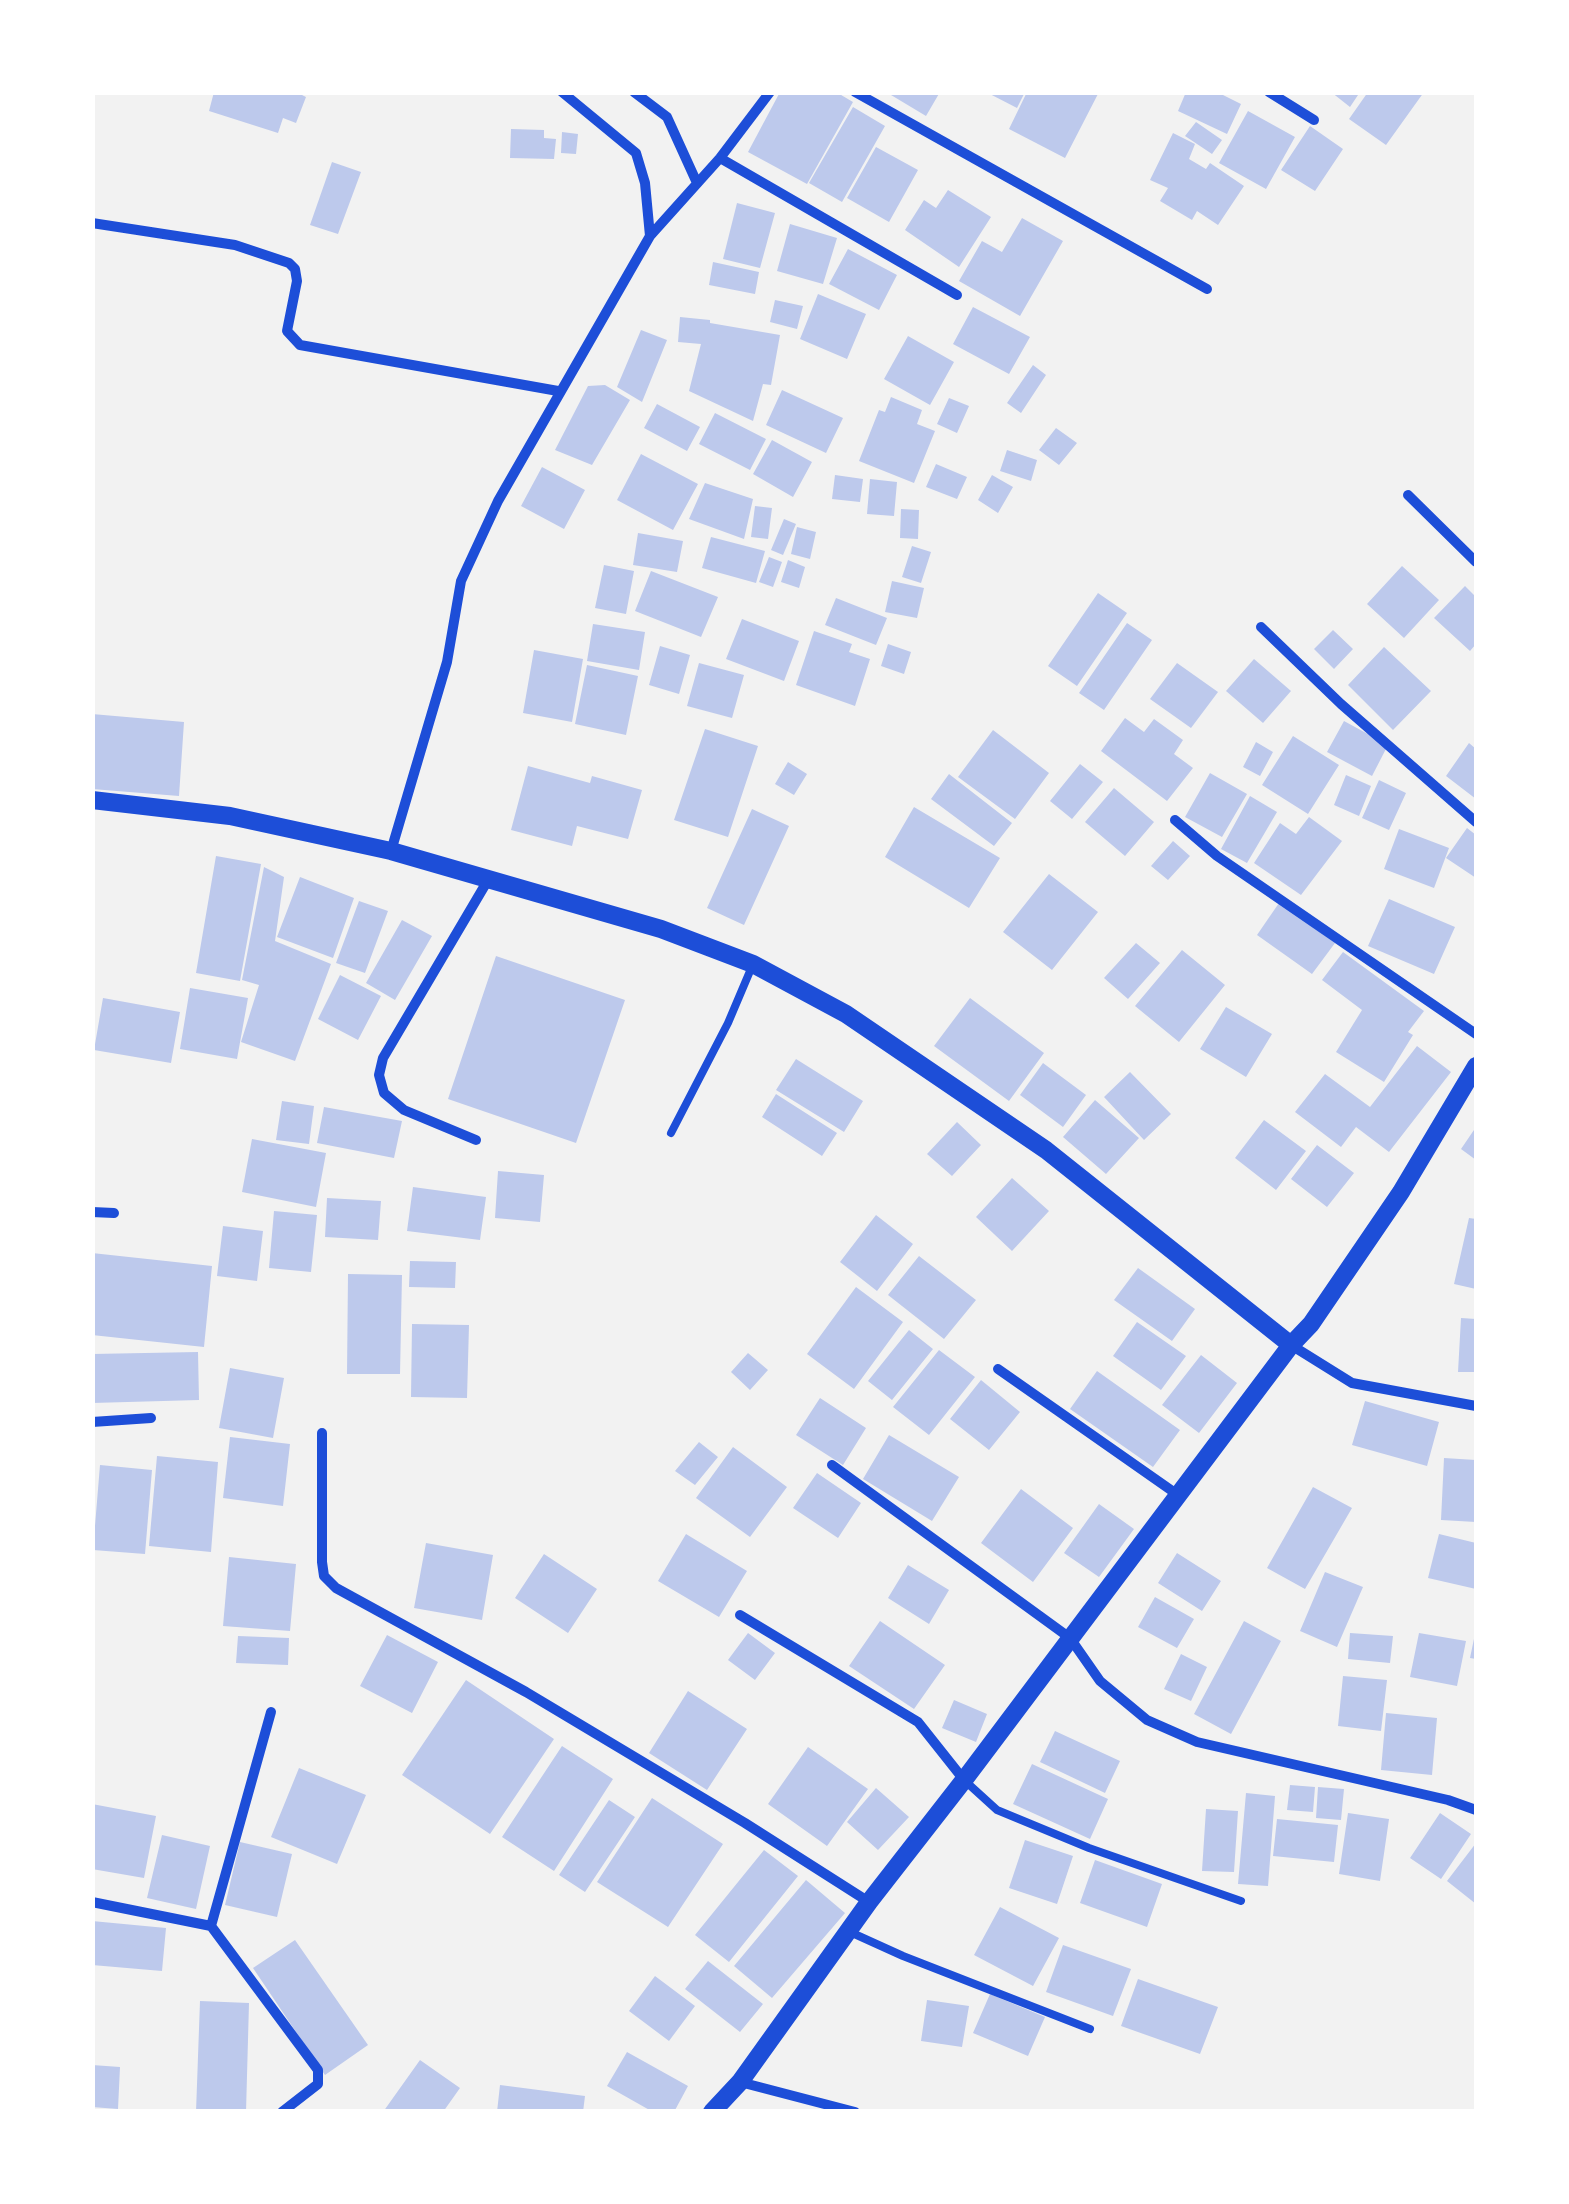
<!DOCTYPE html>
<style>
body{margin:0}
#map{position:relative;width:1569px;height:2204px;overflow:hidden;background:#f2f2f2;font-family:"Public Sans",sans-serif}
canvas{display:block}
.frame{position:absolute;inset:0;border:95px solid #fff;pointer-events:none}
</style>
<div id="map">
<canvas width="1569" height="2204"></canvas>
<div class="frame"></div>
</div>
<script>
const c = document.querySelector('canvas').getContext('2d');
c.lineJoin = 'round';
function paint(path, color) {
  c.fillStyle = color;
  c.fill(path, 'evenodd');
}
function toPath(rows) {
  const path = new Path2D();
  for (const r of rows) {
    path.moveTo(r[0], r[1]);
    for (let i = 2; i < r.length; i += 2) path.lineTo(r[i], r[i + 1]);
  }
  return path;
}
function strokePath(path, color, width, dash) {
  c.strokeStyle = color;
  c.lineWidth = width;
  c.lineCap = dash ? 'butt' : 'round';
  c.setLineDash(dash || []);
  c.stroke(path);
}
paint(toPath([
 [214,92,296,92,306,97,296,123,283,118,278,133,209,111],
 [780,92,836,92,853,102,807,184,748,152],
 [886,92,940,92,926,116],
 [986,92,1025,92,1017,108],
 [1027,92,1099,92,1065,158,1009,129],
 [1186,92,1217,92,1241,104,1227,134,1178,111],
 [1331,92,1360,92,1350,107],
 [1368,92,1424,92,1386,145,1349,119],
 [853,107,885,126,842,202,809,183],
 [1248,111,1295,137,1266,189,1219,163],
 [1196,122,1222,140,1212,154,1185,136],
 [1310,126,1343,149,1315,191,1281,170],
 [511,129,544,130,544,138,556,139,554,159,510,158],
 [562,132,578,134,576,154,561,153],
 [1173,133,1195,144,1189,159,1206,169,1210,163,1244,186,1218,225,1197,211,1192,220,1160,201,1168,188,1150,180],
 [876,147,918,170,889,222,847,198],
 [332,162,361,172,338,234,310,225],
 [948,190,991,217,959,267,905,230,924,200,936,208],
 [737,203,775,213,760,268,723,259],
 [1022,218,1063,241,1020,316,959,281,982,241,1002,252],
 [790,224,837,238,823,284,777,271],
 [848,249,897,275,879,310,829,284],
 [713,262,759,272,755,294,709,285],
 [818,294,866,314,847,359,800,339],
 [775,300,803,306,797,329,770,322],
 [973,307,1030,337,1009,374,953,344],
 [680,317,710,320,710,323,780,335,771,385,763,384,753,421,689,391,701,344,678,342],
 [641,330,667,340,642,402,617,387],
 [908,336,954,362,930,405,884,379],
 [1033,365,1046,375,1021,413,1007,403],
 [605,385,630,400,592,465,555,450,588,386],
 [782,390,843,418,826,453,766,425],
 [891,397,922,410,917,424,935,431,914,483,859,461,879,410,885,412],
 [949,398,969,406,957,433,937,424],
 [657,404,700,427,687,451,644,428],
 [715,413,766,439,750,470,699,444],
 [1056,428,1077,443,1059,465,1039,450],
 [772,440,812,462,793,497,753,474],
 [1007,450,1037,460,1031,481,1000,471],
 [641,454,698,484,673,530,617,500],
 [936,464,967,477,957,499,926,487],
 [542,467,585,490,564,529,521,506],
 [835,475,863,479,860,502,832,499],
 [992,475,1013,487,998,513,978,500],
 [870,479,897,482,894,516,867,514],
 [705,483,753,499,744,539,689,519],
 [755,506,772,508,768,539,751,537],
 [901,509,919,510,918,539,900,538],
 [784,519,796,524,783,555,771,550],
 [797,527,816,532,810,559,791,554],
 [638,533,683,541,677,572,633,565],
 [711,537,765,551,756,583,702,568],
 [912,546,931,552,921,583,902,577],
 [769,557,782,562,773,587,759,582],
 [788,560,805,567,799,588,781,582],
 [604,565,634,571,626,614,595,608],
 [1402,566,1439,600,1404,638,1367,604],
 [651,571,718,597,701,637,635,611],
 [892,581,924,588,917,618,885,612],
 [1465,586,1476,597,1476,644,1470,651,1434,618],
 [1098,593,1127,613,1077,686,1048,666],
 [836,598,887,618,876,645,825,625],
 [742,619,799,641,784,681,726,659],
 [1127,623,1152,640,1104,710,1079,693],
 [593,624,645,632,639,670,587,661],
 [1333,630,1353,649,1334,669,1314,649],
 [814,631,852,644,849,652,870,659,855,706,796,685],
 [888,644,911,652,904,674,881,666],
 [660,646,690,655,679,694,649,685],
 [1384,647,1431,691,1393,730,1348,685],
 [534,650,583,659,572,722,523,713],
 [1254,659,1291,691,1263,723,1226,691],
 [699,663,744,675,732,718,687,706],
 [1177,663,1218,692,1191,728,1150,699],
 [587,665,638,676,626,735,575,724],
 [92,714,184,722,179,796,92,789],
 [1125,718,1144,732,1154,719,1183,740,1174,754,1193,768,1167,801,1101,751],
 [1344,721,1388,745,1372,776,1327,752],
 [705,729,758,746,728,837,674,820],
 [993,730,1049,773,1015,819,958,777],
 [1293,736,1339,765,1308,814,1262,785],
 [1256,742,1273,752,1260,776,1243,767],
 [1469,743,1476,749,1476,799,1446,776],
 [788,762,807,774,794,795,775,784],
 [1080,764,1103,782,1072,819,1050,801],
 [528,766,590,783,592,776,642,790,628,839,577,826,572,846,511,830],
 [1210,773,1247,794,1222,837,1185,817],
 [949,774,1012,823,994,846,931,799],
 [1346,775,1371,786,1359,816,1334,805],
 [1379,780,1406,793,1389,830,1362,818],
 [1114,788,1154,822,1125,856,1085,822],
 [1250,796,1277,812,1247,863,1221,849],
 [914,807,1000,858,969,908,885,857],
 [752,809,789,826,744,925,707,908],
 [1309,817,1342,841,1301,895,1254,863,1280,823,1296,834],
 [1467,828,1476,835,1476,878,1446,858],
 [1399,829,1449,848,1434,888,1384,869],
 [1173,841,1190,856,1168,880,1151,866],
 [216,856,261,864,240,981,196,973],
 [264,867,284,877,275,941,331,964,295,1061,241,1042,259,985,242,980],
 [1049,874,1098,912,1052,970,1003,932],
 [300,877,354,898,333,958,277,937],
 [1389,899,1455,927,1434,974,1368,946],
 [359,901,388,911,365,973,336,963],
 [1279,903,1335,943,1312,974,1257,935],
 [402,920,432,936,395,1000,366,983],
 [1136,943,1160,963,1128,999,1104,978],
 [1182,950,1225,985,1179,1042,1135,1006],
 [1343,952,1424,1011,1408,1032,1413,1035,1384,1082,1336,1052,1362,1010,1322,980],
 [496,956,625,1000,576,1143,448,1099],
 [340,975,381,996,358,1040,318,1019],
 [190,988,248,998,237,1059,180,1049],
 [103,998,180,1012,171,1063,94,1050],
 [970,998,1044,1053,1009,1101,934,1046],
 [1226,1007,1272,1034,1246,1077,1200,1049],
 [1417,1046,1451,1072,1389,1152,1356,1127,1341,1147,1295,1112,1325,1074,1370,1107],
 [796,1059,863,1101,844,1132,776,1090],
 [1043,1063,1086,1095,1063,1127,1020,1095],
 [1130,1072,1171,1114,1144,1140,1104,1097],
 [776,1094,837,1133,822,1156,762,1117],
 [1095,1100,1139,1138,1106,1174,1063,1137],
 [282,1101,314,1106,309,1144,276,1140],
 [324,1107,402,1121,394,1158,317,1143],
 [1264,1120,1306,1151,1276,1190,1235,1158],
 [957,1122,981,1145,952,1176,927,1154],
 [1476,1127,1476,1160,1461,1149],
 [252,1139,326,1153,316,1207,242,1192],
 [1317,1145,1354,1173,1327,1207,1291,1179],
 [498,1171,544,1175,540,1222,495,1218],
 [1012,1178,1049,1211,1012,1251,976,1217],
 [413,1187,486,1197,480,1240,407,1231],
 [327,1198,381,1201,378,1240,325,1237],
 [274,1211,317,1215,311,1272,269,1268],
 [876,1215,913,1244,877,1291,840,1262],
 [1469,1218,1476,1219,1476,1289,1454,1284],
 [223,1226,263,1231,257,1281,217,1276],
 [92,1253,212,1266,204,1347,92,1335],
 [919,1256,976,1300,944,1339,888,1295],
 [410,1261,456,1262,455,1288,409,1287],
 [1138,1268,1195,1309,1172,1341,1114,1300],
 [348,1274,402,1275,400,1374,347,1374],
 [856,1287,903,1322,854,1389,807,1354],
 [1461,1318,1476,1319,1476,1372,1458,1372],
 [1137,1322,1186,1356,1161,1390,1113,1356],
 [412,1324,469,1325,467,1398,411,1397],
 [909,1330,933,1349,892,1400,868,1381],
 [939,1350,975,1377,929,1435,893,1407],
 [198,1352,199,1400,92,1403,92,1354],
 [748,1353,768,1370,750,1390,731,1372],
 [1201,1355,1237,1383,1199,1433,1162,1405],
 [230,1368,284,1378,273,1438,219,1428],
 [1097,1371,1180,1430,1153,1467,1070,1409],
 [981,1380,1020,1412,989,1450,950,1419],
 [820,1398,866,1428,843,1465,796,1435],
 [1365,1401,1439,1422,1427,1466,1352,1445],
 [889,1435,959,1477,932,1521,863,1479],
 [230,1437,290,1444,283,1506,223,1498],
 [699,1442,718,1457,695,1485,675,1471],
 [733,1447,787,1487,750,1537,696,1498],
 [157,1456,218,1462,211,1552,149,1546],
 [1444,1458,1476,1460,1476,1522,1441,1520],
 [100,1465,152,1470,145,1554,93,1550],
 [817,1473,861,1503,838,1538,793,1508],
 [1313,1487,1352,1508,1305,1589,1267,1568],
 [1021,1489,1073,1528,1033,1582,981,1543],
 [1099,1504,1134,1529,1099,1577,1064,1553],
 [686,1534,747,1571,719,1617,658,1581],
 [1439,1534,1476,1543,1476,1589,1428,1578],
 [426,1543,493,1555,482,1620,414,1608],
 [1177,1553,1221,1581,1202,1611,1158,1583],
 [544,1554,597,1589,568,1633,515,1598],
 [229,1557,296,1564,290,1631,223,1626],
 [908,1565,949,1590,929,1624,888,1598],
 [1325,1572,1363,1587,1337,1647,1300,1631],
 [1155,1597,1194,1619,1177,1648,1138,1627],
 [880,1621,945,1665,914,1709,849,1666],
 [1244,1621,1281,1641,1231,1734,1194,1714],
 [748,1633,775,1653,755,1680,728,1660],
 [1350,1633,1393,1636,1390,1663,1348,1659],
 [1419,1633,1466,1641,1457,1686,1410,1677],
 [1475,1634,1476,1635,1476,1659,1470,1658],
 [387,1635,438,1662,412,1713,360,1686],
 [238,1636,289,1638,288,1665,236,1663],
 [1181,1654,1207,1667,1191,1701,1164,1689],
 [1343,1676,1387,1680,1381,1731,1338,1726],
 [466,1680,554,1739,490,1834,402,1775],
 [688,1691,747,1729,707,1790,649,1753],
 [954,1700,987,1714,976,1742,942,1728],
 [1386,1713,1437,1718,1432,1775,1381,1770],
 [1055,1731,1120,1761,1105,1793,1040,1762],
 [562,1746,613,1779,554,1871,502,1837],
 [808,1747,868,1789,827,1846,768,1804],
 [1032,1764,1108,1799,1090,1839,1013,1804],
 [299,1768,366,1795,337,1864,271,1837],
 [1290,1785,1315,1787,1313,1812,1287,1810],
 [1318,1787,1344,1789,1341,1820,1316,1818],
 [876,1788,909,1817,878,1850,847,1822],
 [1246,1793,1275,1796,1268,1886,1238,1884],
 [652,1798,723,1844,668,1927,597,1882],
 [609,1800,635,1817,585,1892,559,1875],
 [92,1804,156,1816,144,1878,92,1869],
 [1206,1809,1238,1811,1234,1872,1202,1871],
 [1348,1813,1389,1819,1380,1881,1339,1874],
 [1440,1813,1471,1834,1441,1879,1410,1858],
 [1277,1819,1338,1825,1334,1862,1273,1856],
 [162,1835,210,1846,196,1909,147,1898],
 [1025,1840,1073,1856,1057,1904,1009,1888],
 [240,1842,292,1854,277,1917,225,1905],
 [1476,1843,1476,1904,1447,1881],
 [764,1850,798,1876,729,1962,695,1935],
 [1095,1860,1162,1884,1147,1927,1080,1903],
 [806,1880,845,1913,772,1998,734,1966],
 [1000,1907,1059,1938,1033,1986,974,1955],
 [92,1921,166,1928,162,1971,92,1965],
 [295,1940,368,2045,325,2075,253,1968],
 [1063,1945,1131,1969,1113,2016,1046,1992],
 [708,1961,763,2004,740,2032,685,1989],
 [655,1976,695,2006,669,2041,629,2011],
 [1138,1979,1218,2007,1200,2054,1121,2026],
 [990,1994,1045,2017,1028,2056,973,2033],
 [927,2000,969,2006,962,2047,921,2041],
 [200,2001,249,2003,246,2112,196,2112],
 [627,2052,688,2086,674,2112,653,2112,607,2086],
 [420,2060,460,2088,443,2112,383,2112],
 [92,2065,120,2067,118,2109,92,2107],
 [500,2085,585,2096,583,2112,497,2112]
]), '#bdc9ec');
strokePath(toPath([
 [671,1133,728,1023,753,964],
 [964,1780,997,1810,1089,1848,1241,1901],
 [850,1932,903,1956,1090,2029]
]), '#1d4ed8', 8);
strokePath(toPath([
 [562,92,636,153,645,183,650,236],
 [634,92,667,117,697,183],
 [855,92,1207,289],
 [1269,92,1314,120],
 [720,158,957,295],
 [92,223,235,245,289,263,295,269,297,281,287,331,300,345,558,391],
 [1408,495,1476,562],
 [1261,627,1341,704,1476,822],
 [1175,820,1217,856,1476,1034],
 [391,851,447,662,461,581,498,501,650,236,720,158,770,92],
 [476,1140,404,1110,384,1093,379,1075,383,1058,488,880],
 [92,1212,114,1213],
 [1291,1345,1352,1383,1476,1406],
 [998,1369,1178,1495],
 [92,1422,151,1418],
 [322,1433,322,1562,324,1576,336,1588,526,1692,745,1823,869,1902],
 [832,1465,1070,1638,1100,1681,1147,1720,1197,1742,1448,1800,1476,1810],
 [740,1615,918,1722,964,1780],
 [271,1712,211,1926,318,2070,318,2084,282,2112],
 [92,1902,211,1926],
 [740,2082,855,2112]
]), '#1d4ed8', 10);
strokePath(toPath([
 [92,800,230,816,391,851,661,929,753,964,846,1014,1046,1150,1291,1345],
 [712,2112,740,2082,869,1902,964,1780,1291,1345,1311,1324,1401,1192,1476,1066]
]), '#1d4ed8', 18);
</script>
